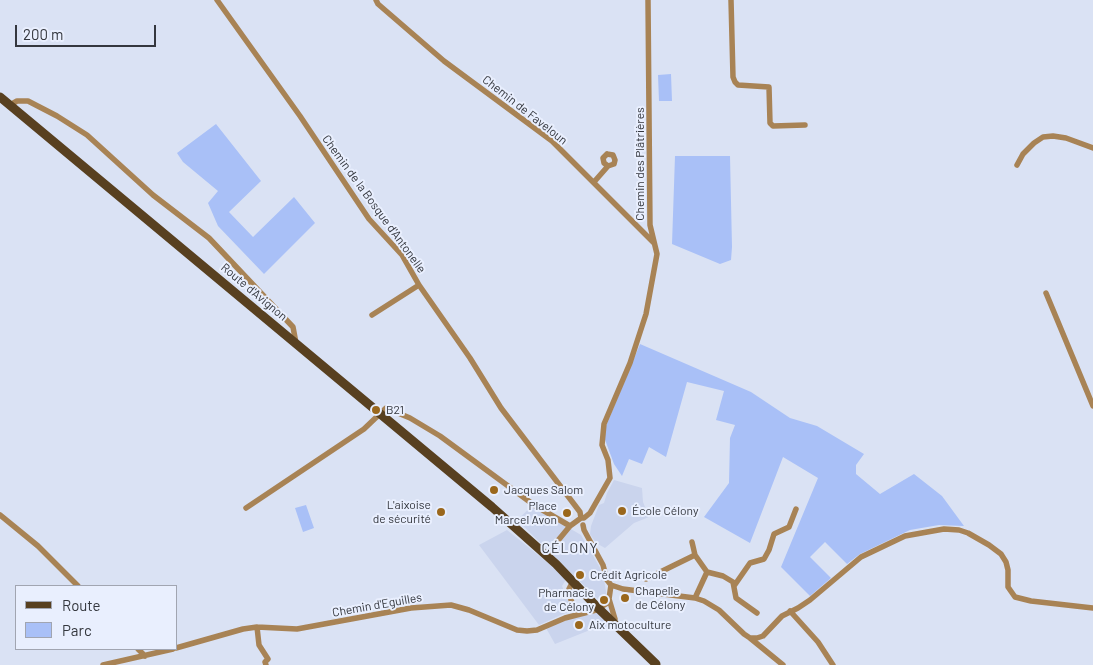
<!DOCTYPE html>
<meta charset="utf-8">
<style>
body{margin:0}
#map{position:relative;width:1093px;height:665px;overflow:hidden;background:#dae2f4;font-family:Barlow,sans-serif}
canvas{display:block}
.legend{position:absolute;left:15px;top:585px;width:162px;height:65px;box-sizing:border-box;background:#e9effe;border:1px solid #a1a5b1;margin:0;padding:6px 9px;list-style:none;font-size:15px;color:#34373e}
.legend li{display:flex;align-items:center;gap:10px;height:25px}
.legend b{width:25px;border:1px solid #a1a5b1}
.scale{position:absolute;left:15px;top:25px;width:141px;height:22px;box-sizing:border-box;border:2px solid #34373e;border-top:0;padding-left:6px;font-size:15px;line-height:18px;white-space:nowrap;color:#34373e;-webkit-text-stroke:4px #e9effe;paint-order:stroke}
</style>
<div id="map">
<canvas width="1093" height="665"></canvas>
<ul class="legend">
<li><b style="height:6px;background:#584020"></b>Route</li>
<li><b style="height:14px;background:#a9c0f7"></b>Parc</li>
</ul>
<div class="scale">200 m</div>
</div>
<script>
const c = document.querySelector('canvas').getContext('2d');
c.lineJoin = 'round';
function paint(path, color) {
  c.fillStyle = color;
  c.fill(path, 'evenodd');
}
function toPath(rows) {
  const path = new Path2D();
  for (const r of rows) {
    path.moveTo(r[0], r[1]);
    for (let i = 2; i < r.length; i += 2) path.lineTo(r[i], r[i + 1]);
  }
  return path;
}
function strokePath(path, color, width, dash) {
  c.strokeStyle = color;
  c.lineWidth = width;
  c.lineCap = dash ? 'butt' : 'round';
  c.setLineDash(dash || []);
  c.stroke(path);
}
function drawText(font, color, halo, rows, align = 'center') {
  c.font = font + ' Barlow,sans-serif';
  c.lineWidth = 4;
  c.setLineDash([]);
  c.textBaseline = 'middle';
  c.strokeStyle = halo;
  c.fillStyle = color;
  for (const [text, x, y, turn = 0] of rows) {
    c.save();
    c.translate(x, y);
    c.rotate((+turn || 0) * Math.PI / 180);
    c.textAlign = isNaN(turn) ? turn : align;
    if (halo) c.strokeText(text, 0, 0);
    c.fillText(text, 0, 0);
    c.restore();
  }
}
paint(toPath([
 [614,480,642,488,643,502,649,517,634,523,605,548,596,543,590,534,591,526,599,505,604,503,607,493],
 [532,506,581,535,603,573,607,598,601,602,517,520],
 [507,530,567,578,562,586,572,610,539,625,479,545],
 [596,611,612,627,590,630,555,644,546,628,574,617]
]), '#cad4ed');
paint(toPath([
 [671,74,672,101,659,101,658,75],
 [216,124,261,181,229,212,253,237,294,197,315,223,264,274,218,226,208,203,218,191,183,162,177,153],
 [675,156,730,156,732,247,731,260,720,264,672,244],
 [640,344,751,392,790,418,817,426,864,454,856,465,856,474,880,494,914,474,942,496,964,526,939,525,910,530,860,554,847,564,825,542,810,557,831,578,810,596,781,567,818,478,783,457,750,543,704,517,729,483,730,438,735,425,716,420,724,391,687,382,666,457,649,447,642,464,629,459,622,476,614,464,604,437,606,426],
 [306,505,314,528,303,532,295,508]
]), '#a9c0f7');
strokePath(toPath([
 [217,0,300,116,369,219,402,255,419,285,470,358,501,408,580,512,581,518],
 [376,0,378,4,444,61,552,141,654,243],
 [731,0,733,77,735,82,738,85,769,87,770,123,773,126,805,125],
 [10,105,17,101,28,101,57,116,87,135,153,195,209,238,293,327,296,343],
 [607,154,613,155,615,160,614,164,608,166,604,163,603,158,607,154],
 [1017,165,1023,154,1034,143,1043,137,1053,136,1066,138,1093,148],
 [594,182,608,166],
 [1046,293,1093,406],
 [372,315,419,285],
 [246,508,364,429,386,408,410,418,440,436,534,505,570,526],
 [0,515,38,546,78,586],
 [583,525,584,530,603,565,607,580,611,585],
 [692,542,695,555,707,572,695,598],
 [546,555,570,526,581,518,584,518,590,513,610,478,608,460,602,445,604,424,630,363,646,314,657,254,650,225,648,0],
 [707,572,723,576,733,582,736,598,757,613],
 [646,579,695,555],
 [573,581,569,589,571,600,577,614],
 [611,585,623,589,695,598,704,601,719,610,744,634,750,638,757,638,763,636,782,616,798,608,810,600,861,557,905,536,944,529,959,530,968,533,989,545,1001,554,1006,562,1008,570,1008,587,1015,597,1031,601,1093,608],
 [611,585,609,599,615,619],
 [734,586,750,563,764,559,769,550,774,534,789,527,796,509],
 [790,611,818,642,833,665],
 [257,627,259,645,268,659,265,662,266,665],
 [750,638,783,665],
 [176,648,243,629,257,627,297,629,411,608,451,605,469,610,517,630,527,631,537,630,565,618,596,610,606,604,609,599],
 [138,649,145,656],
 [103,665,173,649]
]), '#a88355', 5.5);
strokePath(toPath([
 [0,97,492,507,556,564,598,608,656,664]
]), '#584020', 9);
for (const [x, y, r, color] of [
 [376,410,5,"#9a671c"],
 [494,490,5,"#9a671c"],
 [622,511,5,"#9a671c"],
 [441,512,5,"#9a671c"],
 [567,513,5,"#9a671c"],
 [580,575,5,"#9a671c"],
 [625,598,5,"#9a671c"],
 [604,600,5,"#9a671c"],
 [579,625,5,"#9a671c"]
]) {
  const dot = new Path2D();
  dot.arc(x, y, r, 0, 2 * Math.PI);
  c.fillStyle = color;
  c.fill(dot);
  strokePath(dot, '#e9effe', 2);
}
drawText('12px', '#34373e', '#e9effe', [
 ["Chemin de Faveloun",525,110,38],
 ["Chemin des Plâtrières",640,164,-90],
 ["Chemin de la Bosque d'Antonelle",374,204,54],
 ["Route d'Avignon",254,292,40],
 ["Chemin d'Eguilles",377,605,-10]
]);
drawText('12px', '#34373e', '#e9effe', [
 ["B21",386,410],
 ["Jacques Salom",504,490],
 ["L'aixoise",431,505,"right"],
 ["de sécurité",431,519,"right"],
 ["Place",557,506,"right"],
 ["Marcel Avon",557,520,"right"],
 ["École Célony",632,511],
 ["Crédit Agricole",590,575],
 ["Chapelle",635,591],
 ["de Célony",635,605],
 ["Pharmacie",594,593,"right"],
 ["de Célony",594,607,"right"],
 ["Aix motoculture",589,625]
], 'left');
c.letterSpacing = '1px';
drawText('14px', '#34373e', '#e9effe', [
 ["CÉLONY",570,548]
]);
c.letterSpacing = '0px';
</script>
